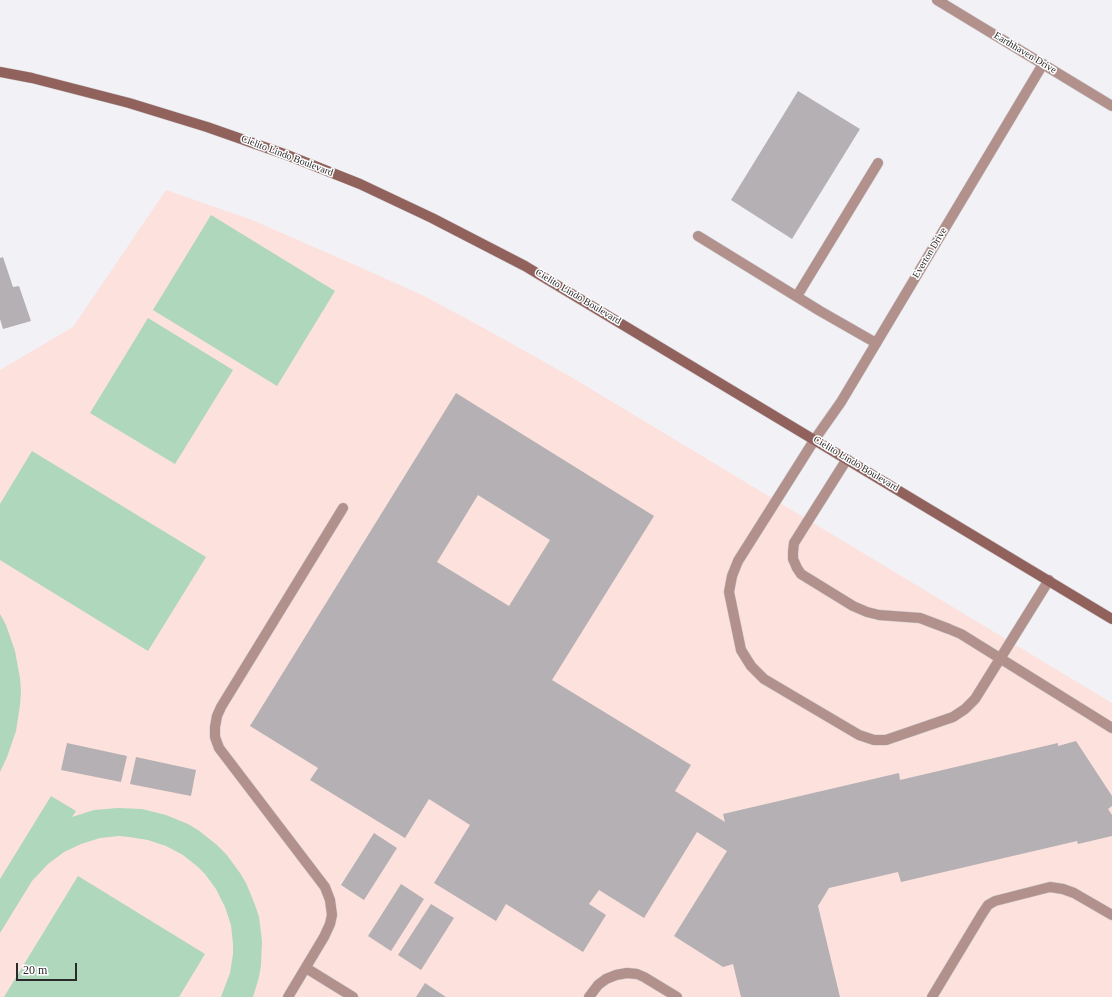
<!DOCTYPE html>
<style>
body{margin:0}
#map{position:relative;width:1112px;height:997px;overflow:hidden;background:#f2f1f6;font-family:"Times New Roman",serif}
canvas{display:block}
.scale{position:absolute;left:16px;top:963px;width:61px;height:18px;box-sizing:border-box;border:2px solid #2a2a2c;border-top:0;padding-left:5px;font-size:12px;line-height:14px;white-space:nowrap;color:#2a2a2c;-webkit-text-stroke:3px #fff;paint-order:stroke}
</style>
<div id="map">
<canvas width="1112" height="997"></canvas>
<div class="scale">20 m</div>
</div>
<script>
const c = document.querySelector('canvas').getContext('2d');
c.lineJoin = 'round';
function paint(path, color) {
  c.fillStyle = color;
  c.fill(path, 'evenodd');
}
function toPath(rows) {
  const path = new Path2D();
  for (const r of rows) {
    path.moveTo(r[0], r[1]);
    for (let i = 2; i < r.length; i += 2) path.lineTo(r[i], r[i + 1]);
  }
  return path;
}
function strokePath(path, color, width, dash) {
  c.strokeStyle = color;
  c.lineWidth = width;
  c.lineCap = dash ? 'butt' : 'round';
  c.setLineDash(dash || []);
  c.stroke(path);
}
function drawText(font, color, halo, rows, align = 'center') {
  c.font = font + ' "Times New Roman",serif';
  c.lineWidth = 3;
  c.setLineDash([]);
  c.textBaseline = 'middle';
  c.strokeStyle = halo;
  c.fillStyle = color;
  for (const [text, x, y, turn = 0] of rows) {
    c.save();
    c.translate(x, y);
    c.rotate((+turn || 0) * Math.PI / 180);
    c.textAlign = isNaN(turn) ? turn : align;
    if (halo) c.strokeText(text, 0, 0);
    c.fillText(text, 0, 0);
    c.restore();
  }
}
paint(toPath([
 [166,190,252,220,355,265,422,295,482,327,571,377,1112,703,1112,997,0,997,0,370,73,327]
]), '#fce1dd');
paint(toPath([
 [211,215,335,291,277,386,153,310],
 [148,318,233,370,175,464,90,413],
 [32,451,206,557,148,651,0,560,0,504],
 [0,614,6,625,15,651,20,678,21,691,20,705,16,731,7,757,0,772],
 [51,796,76,811,72,817,94,810,118,808,142,809,166,815,188,824,198,830,217,845,226,854,240,873,246,883,255,905,259,917,262,941,261,965,259,977,253,997,221,997,230,973,233,954,233,944,231,925,225,907,216,889,205,874,198,867,183,855,166,846,148,840,129,837,119,836,100,838,81,844,64,852,48,864,32,881,0,933,0,879],
 [78,876,205,954,179,997,4,997]
]), '#afd7bb');
paint(toPath([
 [798,91,860,129,792,239,731,200],
 [3,257,13,287,19,286,31,321,3,329,0,319,0,258],
 [456,393,654,516,552,680,691,765,675,791,725,822,723,814,899,773,900,780,1058,743,1058,746,1076,741,1112,796,1112,806,1108,809,1112,815,1112,836,1078,844,1077,841,901,882,898,872,829,888,818,906,840,997,741,997,733,964,723,967,674,936,727,851,697,832,644,918,599,890,589,904,606,915,583,952,506,904,496,921,434,883,470,825,429,799,405,838,310,780,318,768,250,726],
 [478,495,550,540,509,606,437,562],
 [67,743,127,756,121,782,61,770],
 [136,757,196,770,191,796,130,784],
 [374,833,397,848,364,900,341,885],
 [401,884,424,899,391,951,368,936],
 [431,904,454,918,421,970,398,955],
 [425,983,446,997,416,997]
]), '#b4b0b4');
const service = toPath([
 [698,236,820,311,876,343],
 [797,296,878,163],
 [815,439,738,561,732,576,729,592,741,650,751,666,764,679,859,735,874,740,886,740,953,717,965,709,975,699,1049,580],
 [847,459,794,543,793,552,793,559,797,568,801,574,853,606,867,612,879,615,920,618,949,629,961,634,1112,728],
 [306,968,353,997],
 [288,997,324,937,330,924,332,915,330,900,325,887,219,748,215,737,215,727,217,716,221,707,343,508],
 [589,997,598,985,606,979,616,975,627,973,637,974,644,977,677,997],
 [932,997,982,914,988,905,995,901,1050,887,1063,889,1074,893,1112,915]
]);
const minor = toPath([
 [937,0,1112,106],
 [815,439,841,402,1043,64]
]);
const secondary = toPath([
 [0,72,32,78,129,103,207,127,287,155,360,184,432,218,525,266,1112,619]
]);
strokePath(service, '#cecdd2', 11);
strokePath(minor, '#cecdd2', 11);
strokePath(secondary, '#cecdd2', 11);
strokePath(service, '#b2918c', 10);
strokePath(minor, '#b2918c', 10);
strokePath(secondary, '#91625c', 10);
drawText('10px', '#2a2a2c', '#fff', [
 ["Earthhaven Drive",1025,53,31],
 ["Cielito Lindo Boulevard",287,156,21],
 ["Everton Drive",930,253,-59],
 ["Cielito Lindo Boulevard",578,297,31],
 ["Cielito Lindo Boulevard",856,464,31]
]);
</script>
